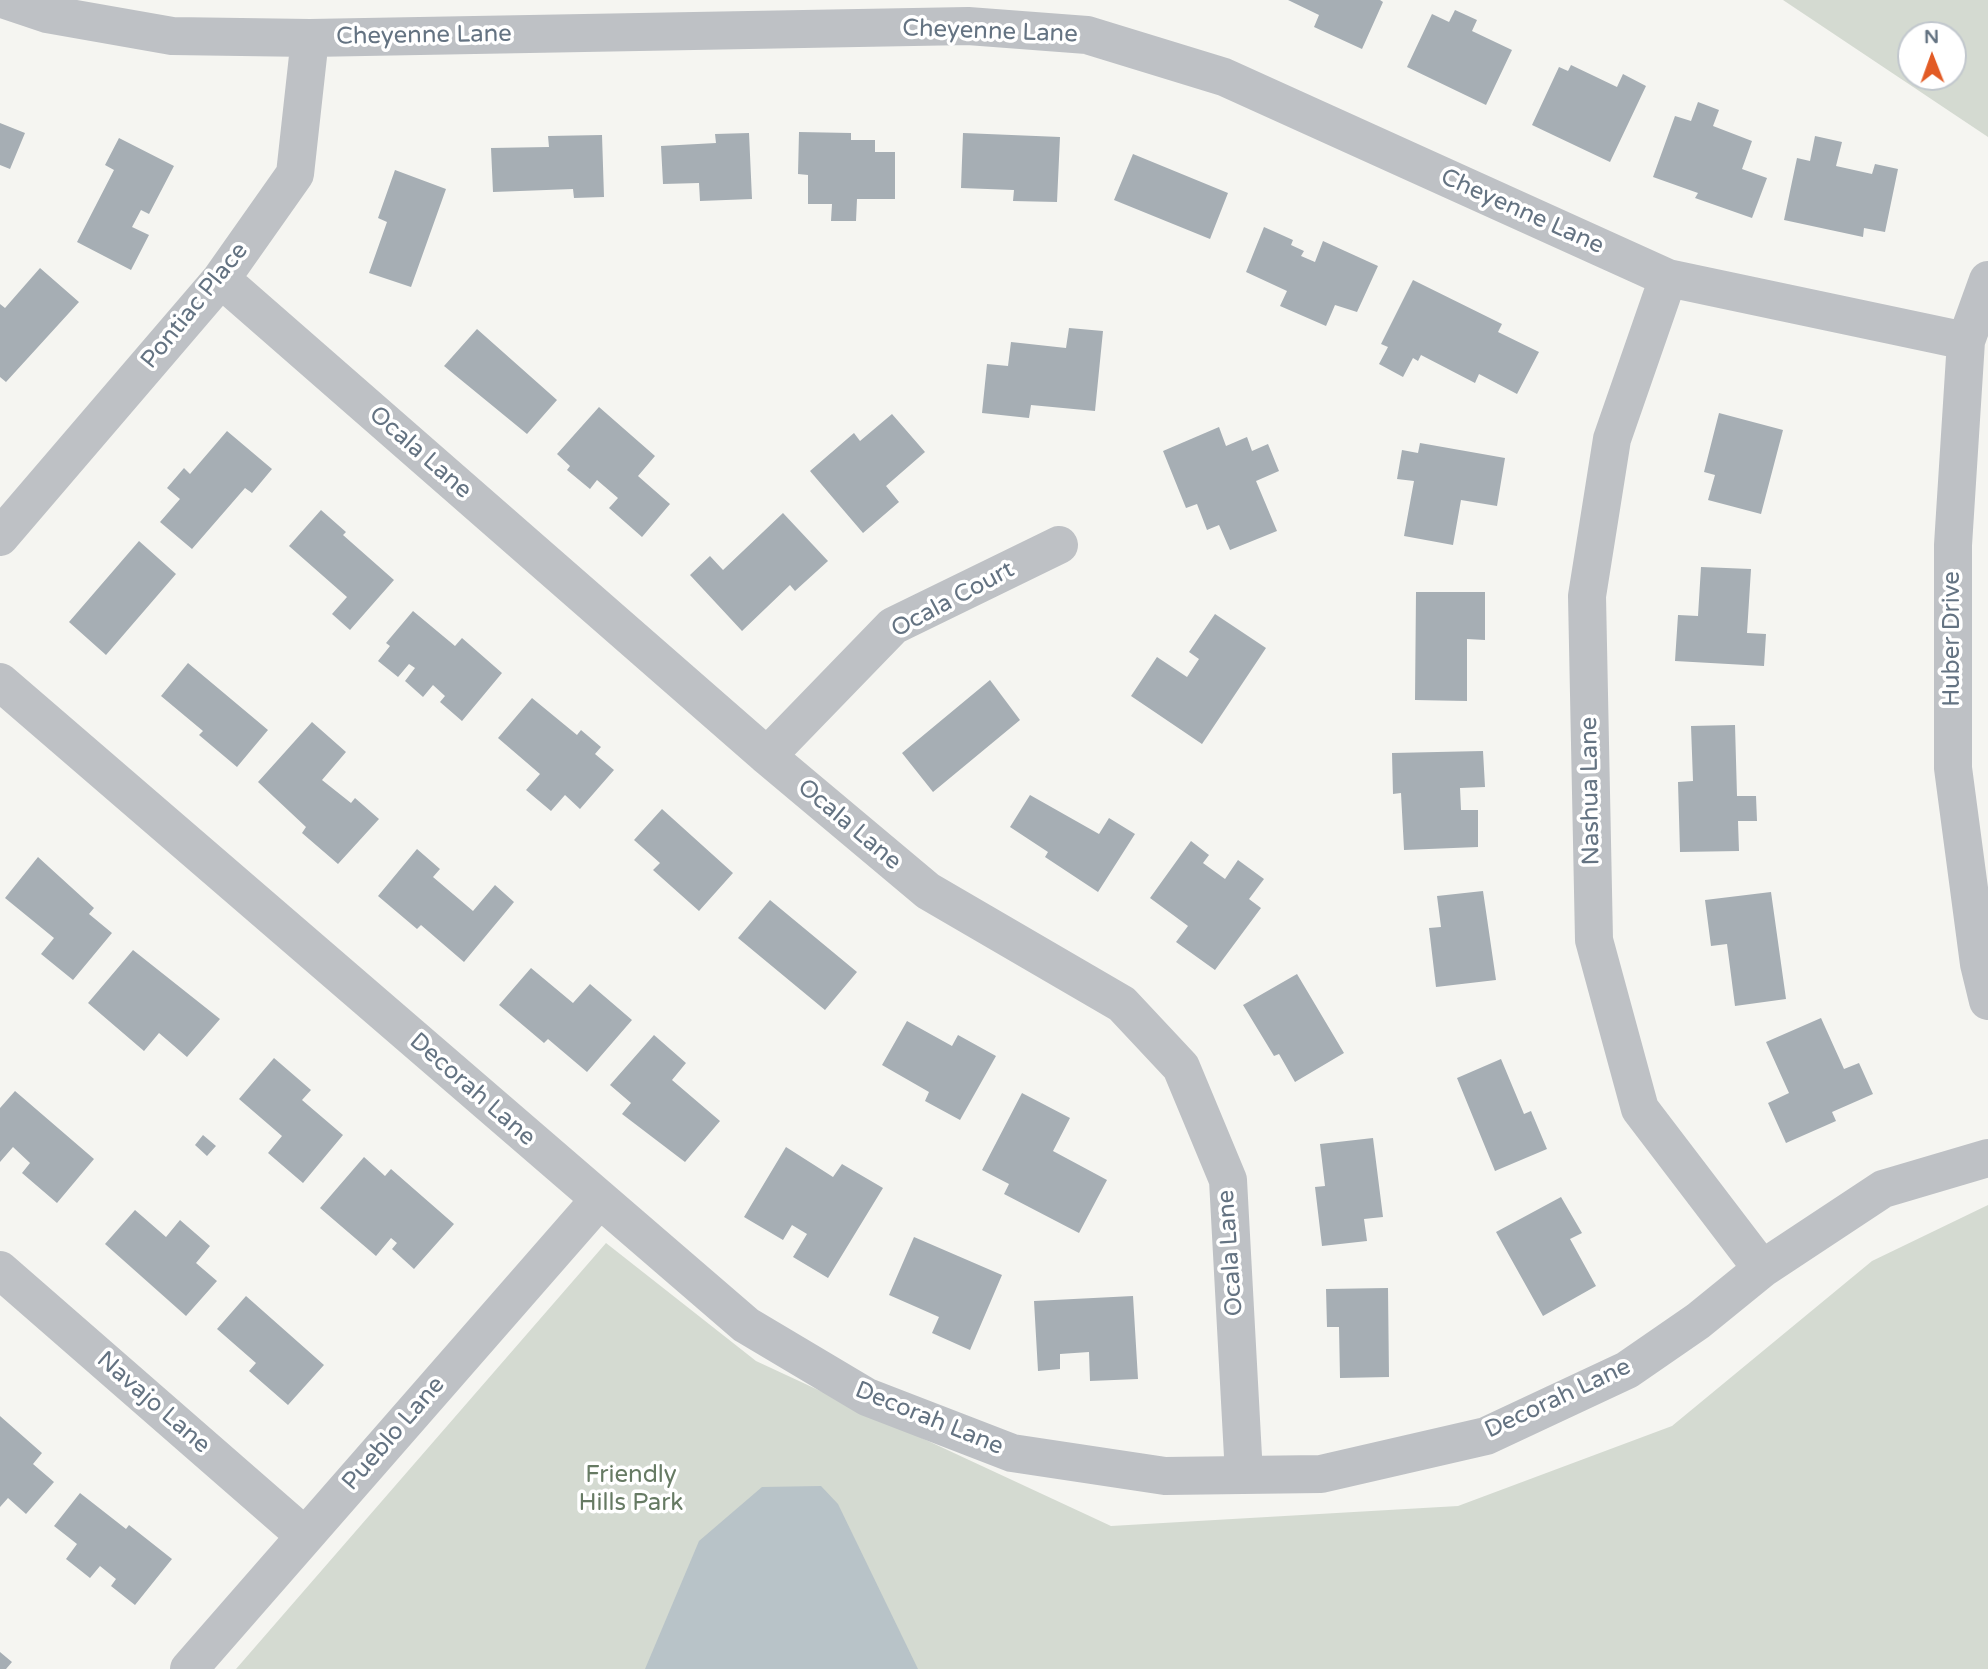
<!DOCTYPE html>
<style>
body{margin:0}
#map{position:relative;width:1988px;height:1669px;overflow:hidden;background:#f5f5f1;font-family:"Varela Round",sans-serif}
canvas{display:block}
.north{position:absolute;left:1897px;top:21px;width:70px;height:70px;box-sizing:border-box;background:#fff;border:2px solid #c1c7cd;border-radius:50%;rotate:359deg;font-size:19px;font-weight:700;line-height:28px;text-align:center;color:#647382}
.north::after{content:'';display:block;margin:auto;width:24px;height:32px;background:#e25b25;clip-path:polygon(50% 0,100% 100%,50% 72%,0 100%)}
</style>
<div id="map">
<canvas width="1988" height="1669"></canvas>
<div class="north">N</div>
</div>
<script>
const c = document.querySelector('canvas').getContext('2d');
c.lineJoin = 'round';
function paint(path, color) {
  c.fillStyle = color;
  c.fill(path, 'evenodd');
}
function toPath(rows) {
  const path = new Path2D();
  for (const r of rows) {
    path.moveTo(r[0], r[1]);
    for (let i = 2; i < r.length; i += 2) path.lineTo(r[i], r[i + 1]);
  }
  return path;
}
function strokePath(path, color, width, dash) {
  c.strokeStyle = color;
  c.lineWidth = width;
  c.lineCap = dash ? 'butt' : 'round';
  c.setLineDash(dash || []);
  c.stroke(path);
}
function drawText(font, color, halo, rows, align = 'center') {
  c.font = font + ' "Varela Round",sans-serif';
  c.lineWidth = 7;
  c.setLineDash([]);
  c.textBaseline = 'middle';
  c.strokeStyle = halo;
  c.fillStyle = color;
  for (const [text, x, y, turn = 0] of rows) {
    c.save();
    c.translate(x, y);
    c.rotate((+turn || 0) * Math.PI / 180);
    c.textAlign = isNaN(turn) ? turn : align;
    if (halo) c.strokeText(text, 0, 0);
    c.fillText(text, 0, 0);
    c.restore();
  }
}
paint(toPath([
 [1783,0,1988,0,1988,137],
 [1953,35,1953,77,1911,77,1911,35],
 [1988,1205,1988,1669,236,1669,606,1243,756,1361,1111,1526,1458,1506,1672,1426,1872,1261]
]), '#d4dad1');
paint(toPath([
 [821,1486,838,1504,918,1669,645,1669,699,1541,762,1487]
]), '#b8c3c8');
paint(toPath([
 [1288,0,1380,0,1383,2,1362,49,1314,27,1319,15],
 [1455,10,1477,20,1472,31,1512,50,1486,105,1407,67,1432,14,1449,22],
 [1571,65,1617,87,1623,74,1646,86,1610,162,1532,125,1559,67,1568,71],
 [1698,102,1719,110,1713,126,1752,141,1742,169,1767,178,1752,218,1695,198,1698,193,1653,177,1675,116,1691,121],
 [0,123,25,133,10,169,0,165],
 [799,132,851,133,851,140,875,140,875,152,895,152,895,199,857,199,856,221,831,221,832,204,808,204,808,175,798,174],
 [749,133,752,199,700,201,699,183,663,184,661,146,716,143,715,134],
 [963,133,1060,137,1057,202,1013,201,1014,190,961,188],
 [602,135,604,197,574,198,573,189,493,192,491,148,549,147,548,136],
 [1815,136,1842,142,1836,166,1872,174,1875,164,1898,169,1885,232,1864,228,1863,237,1784,220,1797,158,1810,161],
 [119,138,174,166,149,214,141,210,132,227,149,235,131,270,77,242,114,170,105,165],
 [1133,154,1228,193,1210,239,1114,200],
 [395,170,446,189,411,287,369,273,387,222,378,218],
 [1264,227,1293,240,1291,245,1304,251,1301,256,1315,262,1323,241,1378,266,1357,312,1335,305,1326,326,1280,306,1287,291,1246,272],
 [40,268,79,302,6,382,0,377,0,304,5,308],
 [1413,280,1502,324,1498,332,1539,352,1517,394,1479,374,1475,383,1421,355,1418,361,1413,358,1403,377,1379,364,1388,347,1381,344],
 [1069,328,1103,331,1095,411,1031,405,1029,418,982,413,987,364,1008,366,1011,342,1066,348],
 [477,329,557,400,527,434,444,366],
 [599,407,655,456,638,476,670,504,642,537,609,508,618,498,597,480,590,489,567,470,570,466,557,454],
 [1719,413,1783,430,1761,514,1708,500,1715,475,1704,472],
 [892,414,925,452,886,486,899,502,863,533,810,471,854,433,860,441],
 [1219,427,1226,446,1247,437,1252,451,1268,444,1279,471,1256,481,1277,531,1230,550,1219,525,1207,530,1197,504,1186,508,1163,451],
 [227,431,272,469,252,493,245,488,192,549,160,522,180,499,167,488,184,468,190,474],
 [1420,443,1505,458,1497,506,1461,500,1453,545,1404,536,1414,481,1397,479,1402,450,1418,453],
 [321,510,346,532,343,535,394,580,350,630,332,614,347,597,289,546],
 [783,513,828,561,795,591,790,585,742,631,690,575,710,556,723,570],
 [139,541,176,574,106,655,69,622],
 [1701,567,1751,569,1747,633,1766,634,1764,666,1675,661,1678,615,1698,616],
 [1416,592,1485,592,1485,640,1467,639,1467,701,1415,700],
 [413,611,455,646,462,638,502,673,462,721,440,702,445,696,433,685,423,697,405,681,415,668,409,664,398,677,378,661,390,646,386,643],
 [1215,614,1266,648,1202,744,1131,696,1157,657,1187,677,1199,659,1189,652],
 [188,663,268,730,237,767,199,735,203,731,161,696],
 [990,680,1020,720,933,792,902,753],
 [532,698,577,735,581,730,601,747,595,754,614,770,580,809,565,795,551,811,526,790,540,774,498,738],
 [312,722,346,752,322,780,351,803,355,798,379,819,338,864,302,833,306,827,258,782],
 [1735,725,1737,796,1756,796,1757,821,1738,821,1739,851,1680,852,1678,782,1693,781,1691,726],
 [1483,751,1485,787,1460,788,1461,810,1478,810,1478,847,1404,850,1401,793,1393,794,1392,753],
 [1030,795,1099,834,1109,818,1135,834,1098,892,1045,857,1048,852,1010,827],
 [662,809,733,873,699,911,653,870,660,863,634,840],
 [1191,841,1209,855,1203,863,1225,879,1238,860,1264,879,1249,899,1261,908,1215,970,1176,942,1188,926,1150,898],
 [417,849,440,869,433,877,473,911,495,885,514,902,464,962,421,925,417,929,378,896],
 [38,857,94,908,89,914,112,933,73,980,41,954,54,938,5,898],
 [1483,891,1496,980,1436,987,1429,928,1441,927,1437,896],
 [1771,892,1786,999,1735,1006,1727,944,1711,946,1705,900],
 [770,900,857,972,825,1010,738,938],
 [133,950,220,1019,187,1057,159,1033,144,1051,88,1003],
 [531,968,573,1003,590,984,632,1020,587,1072,548,1039,544,1043,499,1005],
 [1297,974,1344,1053,1295,1082,1279,1054,1274,1056,1243,1005],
 [1821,1018,1844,1069,1859,1063,1873,1094,1832,1112,1836,1121,1786,1143,1768,1103,1789,1093,1766,1042],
 [907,1021,952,1046,958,1035,996,1056,960,1120,925,1101,929,1092,882,1065],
 [654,1035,686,1063,672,1080,720,1121,685,1162,622,1114,631,1103,610,1085],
 [274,1058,311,1090,302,1100,343,1135,303,1183,268,1153,282,1136,239,1099],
 [1501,1059,1524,1114,1531,1111,1547,1149,1495,1171,1457,1078],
 [15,1091,94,1159,57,1203,22,1173,30,1163,13,1147,0,1162,0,1108],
 [1022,1093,1070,1118,1053,1151,1107,1180,1079,1233,1004,1194,1009,1184,982,1170],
 [203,1135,216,1146,207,1156,195,1145],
 [1373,1138,1383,1217,1364,1219,1367,1241,1322,1246,1315,1187,1325,1186,1320,1144],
 [786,1147,833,1177,842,1164,883,1188,828,1278,793,1257,807,1234,792,1225,783,1240,744,1217],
 [364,1157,385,1176,391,1169,454,1224,414,1269,392,1249,397,1243,391,1238,376,1256,320,1208],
 [1561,1197,1582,1233,1570,1239,1596,1286,1543,1316,1496,1232],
 [135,1210,166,1237,180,1220,210,1246,196,1263,217,1281,186,1316,105,1244],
 [914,1237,1002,1275,970,1350,932,1333,939,1317,889,1295],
 [1388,1288,1389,1377,1340,1378,1339,1327,1327,1327,1326,1289],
 [246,1296,324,1365,288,1405,249,1371,256,1363,217,1329],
 [1133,1296,1138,1379,1090,1381,1089,1352,1060,1354,1060,1369,1038,1371,1034,1301],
 [0,1416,42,1453,33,1464,54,1482,26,1514,8,1498,0,1507],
 [80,1493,126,1529,129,1525,172,1559,135,1605,111,1586,116,1579,100,1566,90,1578,66,1559,77,1544,54,1526],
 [0,1652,12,1662,6,1669,0,1669]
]), '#a6aeb4');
strokePath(toPath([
 [5,0,47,14,172,36,310,38,968,26,1087,35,1224,77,1668,278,1966,341],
 [1668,278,1612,439,1587,596,1594,940,1640,1109,1762,1269],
 [221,279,767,756,928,891,1122,1004,1181,1067,1228,1180,1244,1475],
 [1988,280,1966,341,1953,545,1953,768,1979,964,1988,1001],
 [0,537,221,279,295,174,310,38],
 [0,682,746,1325,867,1397,1012,1453,1165,1476,1321,1474,1486,1436,1627,1370,1698,1321,1762,1269,1883,1189,1988,1158],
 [767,756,893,626,1059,545],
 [0,1270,305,1536],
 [189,1669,599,1200]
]), '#bec1c5', 38);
drawText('24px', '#647382', '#fff', [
 ["Cheyenne Lane",990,32,2],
 ["Cheyenne Lane",424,36,-1],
 ["Cheyenne Lane",1522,212,24],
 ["Pontiac Place",195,306,-51],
 ["Ocala Lane",420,453,41],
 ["Ocala Court",953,600,-28],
 ["Huber Drive",1953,639,-90],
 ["Nashua Lane",1591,791,-91],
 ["Ocala Lane",849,825,40],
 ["Decorah Lane",472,1090,41],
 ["Ocala Lane",1231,1253,-94],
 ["Decorah Lane",1558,1399,-25],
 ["Navajo Lane",153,1403,41],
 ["Decorah Lane",929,1419,22],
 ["Pueblo Lane",394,1434,-49]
]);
drawText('24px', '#667a63', '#fff', [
 ["Friendly",631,1476],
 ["Hills Park",631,1504]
]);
</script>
